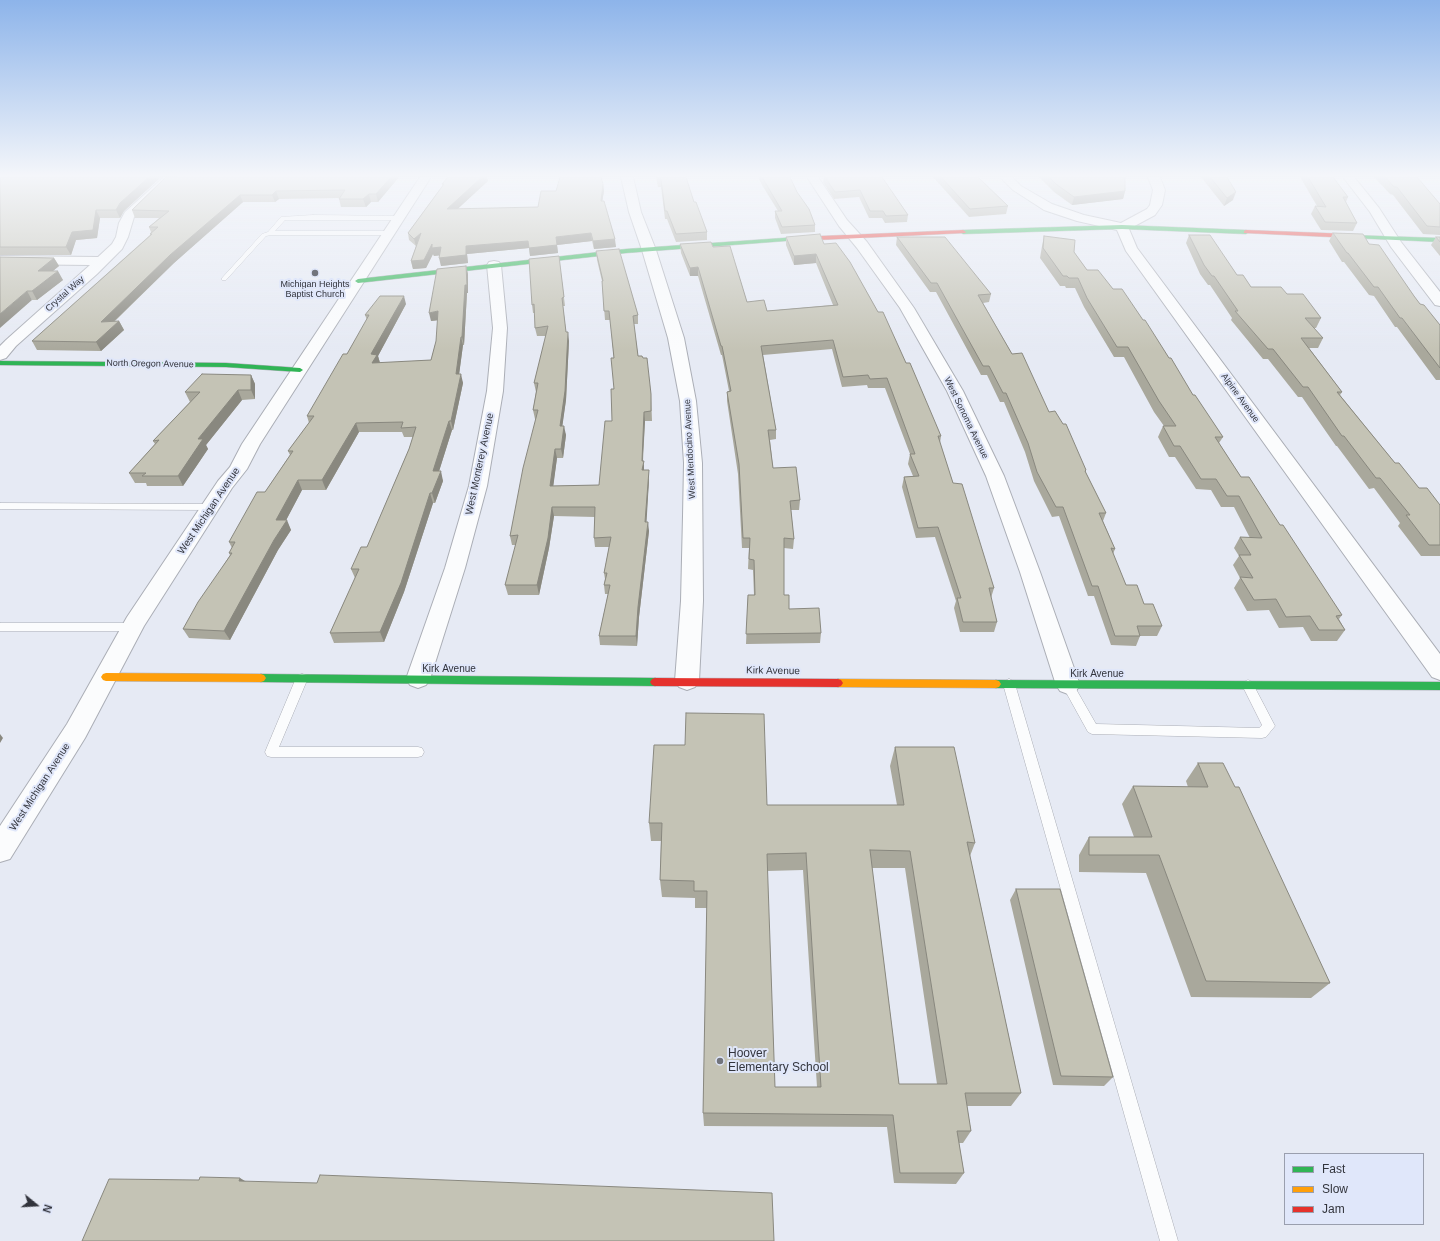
<!DOCTYPE html>
<style>
body{margin:0}
#map{position:relative;width:1440px;height:1241px;overflow:hidden;background:#e6eaf4;font-family:Arial,sans-serif}
canvas{display:block}
.legend{position:absolute;left:1284px;top:1153px;width:140px;height:72px;box-sizing:border-box;background:#e0e7fa;border:1px solid #9a9fae;margin:0;padding:5px 7px;list-style:none;font-size:12px;color:#32343c}
.legend li{display:flex;align-items:center;gap:8px;height:20px}
.legend b{width:20px;border:1px solid #9a9fae}
.north{position:absolute;left:16px;top:1185px;width:40px;height:40px;-webkit-text-stroke:3px #e0e7fa;paint-order:stroke;rotate:108deg;font-size:11px;font-weight:700;line-height:16px;text-align:center;color:#32343c}
.north::after{content:'';display:block;margin:auto;width:14px;height:18px;background:#32343c;clip-path:polygon(50% 0,100% 100%,50% 72%,0 100%)}
</style>
<div id="map">
<canvas width="1440" height="1241"></canvas>
<ul class="legend">
<li><b style="height:5px;background:#30b455"></b>Fast</li>
<li><b style="height:5px;background:#ff9f0a"></b>Slow</li>
<li><b style="height:5px;background:#e5322d"></b>Jam</li>
</ul>
<div class="north">N</div>
</div>
<script>
const c = document.querySelector('canvas').getContext('2d');
c.lineJoin = 'round';
function toPath(rows) {
  const path = new Path2D();
  for (const r of rows) {
    path.moveTo(r[0], r[1]);
    for (let i = 2; i < r.length; i += 2) path.lineTo(r[i], r[i + 1]);
  }
  return path;
}
function strokePath(path, color, width, dash) {
  c.strokeStyle = color;
  c.lineWidth = width;
  c.lineCap = dash ? 'butt' : 'round';
  c.setLineDash(dash || []);
  c.stroke(path);
}
function paint(path, color) {
  c.fillStyle = color;
  c.fill(path, 'evenodd');
}
function drawText(font, color, halo, rows, align = 'center') {
  c.font = font + ' Arial,sans-serif';
  c.lineWidth = 4;
  c.setLineDash([]);
  c.textBaseline = 'middle';
  c.strokeStyle = halo;
  c.fillStyle = color;
  for (const [text, x, y, turn = 0] of rows) {
    c.save();
    c.translate(x, y);
    c.rotate((+turn || 0) * Math.PI / 180);
    c.textAlign = isNaN(turn) ? turn : align;
    if (halo) c.strokeText(text, 0, 0);
    c.fillText(text, 0, 0);
    c.restore();
  }
}
const lane = toPath([
 [313,215,399,216,402,218,399,220,285,220,275,231,388,231,391,233,388,235,271,235,266,236,226,280,222,280,222,278,262,234,268,232,281,217,313,215],
 [0,503,211,504,216,507,211,510,0,509,0,503],
 [0,623,133,623,137,624,139,627,137,630,133,631,0,631,0,623],
 [302,674,306,675,308,678,279,747,418,747,422,748,424,752,422,756,418,757,271,757,267,756,265,752,296,678,298,675,302,674],
 [1009,679,1013,681,1015,684,1178,1241,1160,1241,1003,684,1005,681,1009,679],
 [1068,680,1072,682,1096,724,1259,728,1262,725,1242,685,1244,682,1248,680,1252,682,1275,726,1266,737,1262,738,1092,734,1088,732,1062,685,1064,682,1068,680]
]);
const street = toPath([
 [164,177,176,177,134,217,128,237,122,249,97,274,16,346,6,358,0,360,0,346,6,340,90,265,0,264,0,256,98,257,112,244,116,237,119,223,125,212,164,177],
 [420,177,431,177,260,444,247,469,232,488,144,626,85,738,10,859,0,862,0,826,67,724,127,617,218,481,230,467,242,444,420,177],
 [621,177,633,177,641,212,656,250,684,338,696,401,702,463,703,601,699,681,695,687,687,690,679,687,675,681,681,601,683,516,684,463,680,401,668,338,642,250,629,212,621,177],
 [807,177,818,177,847,220,867,242,914,308,963,391,1004,476,1040,572,1080,685,1076,691,1068,694,1060,691,1056,685,1020,572,986,476,947,391,900,308,857,248,839,226,807,177],
 [1000,177,1012,177,1021,186,1052,204,1084,215,1121,223,1147,209,1150,205,1153,190,1148,177,1160,177,1165,190,1162,205,1155,215,1129,229,1137,248,1440,654,1440,680,1432,677,1126,251,1117,230,1077,221,1044,210,1013,190,1000,177],
 [1343,177,1354,177,1379,208,1401,242,1440,292,1440,306,1435,305,1391,247,1370,212,1343,177],
 [494,261,499,262,501,265,507,328,503,391,487,486,465,568,430,679,426,685,418,688,410,685,406,679,445,568,469,486,487,391,493,328,487,265,489,262,494,261]
]);
const fast = toPath([
 [1122,225,1246,230,1249,232,1246,234,1122,229,963,234,960,232,963,230,1122,225],
 [1350,235,1440,238,1440,242,1352,238,1349,236,1350,235],
 [797,237,799,238,799,240,626,253,358,283,355,281,358,279,626,249,797,237],
 [0,361,226,363,300,368,303,370,300,372,226,367,0,365,0,361],
 [261,674,655,678,658,679,660,682,658,685,655,686,261,682,258,681,256,678,258,675,261,674],
 [996,680,1440,682,1440,690,996,688,993,687,991,684,993,681,996,680]
]);
const slow = toPath([
 [106,673,261,674,264,675,266,678,264,681,261,682,106,681,103,680,101,677,103,674,106,673],
 [838,679,996,680,999,681,1001,684,999,687,996,688,838,687,835,686,833,683,835,680,838,679]
]);
const jam = toPath([
 [963,230,966,232,965,233,797,241,794,239,797,237,963,230],
 [1246,230,1352,234,1355,236,1352,238,1244,233,1244,231,1246,230],
 [655,678,838,679,841,680,843,683,841,686,838,687,655,686,652,685,650,682,652,679,655,678]
]);
strokePath(lane, '#abaeb6', 1);
strokePath(street, '#abaeb6', 2);
strokePath(fast, '#abaeb6', 1);
strokePath(slow, '#abaeb6', 1);
strokePath(jam, '#abaeb6', 1);
paint(lane, '#fbfcfd');
paint(street, '#fbfcfd');
paint(fast, '#30b455');
paint(slow, '#ff9f0a');
paint(jam, '#e5322d');
paint(toPath([
 [0,177,161,177,124,211,120,218,100,218,97,238,76,240,71,255,0,255],
 [166,177,399,177,378,202,371,202,366,207,341,207,339,199,340,198,279,199,275,202,243,202,174,263,115,321,119,321,124,330,101,351,37,350,32,341,150,235,150,234,151,232,149,227,159,218,135,218,132,210],
 [448,177,487,177,488,181,457,209,538,207,556,191,603,184,604,191,602,201,616,247,594,249,592,241,557,245,558,253,530,256,529,248,467,254,468,263,441,266,440,255,434,256,433,254,426,268,413,269,411,261,416,246,409,240,408,233,442,186,442,184],
 [656,177,686,177,694,202,707,232,707,240,676,242,667,219,665,219,661,187,658,187],
 [758,177,790,177,797,192,815,225,815,232,781,234,775,218,775,211,778,211,762,185],
 [824,177,882,177,908,215,907,222,885,223,882,218,869,218,859,197,834,199,823,182],
 [933,177,978,177,1008,206,1006,214,969,217],
 [1039,177,1125,177,1125,191,1123,199,1072,205,1054,192],
 [1201,177,1227,177,1233,200,1224,206],
 [1300,177,1333,177,1348,197,1346,202,1357,223,1353,231,1321,230,1311,214,1315,206,1317,206],
 [1374,177,1417,177,1440,204,1440,235,1423,234,1393,195,1390,194],
 [1333,233,1369,244,1420,304,1440,325,1440,380,1436,380,1397,327,1395,327,1374,296,1369,295,1344,262,1342,262,1329,241],
 [1189,235,1251,287,1287,294,1321,318,1316,328,1313,328,1323,338,1318,348,1309,348,1342,392,1340,395,1395,463,1419,488,1440,505,1440,556,1421,556,1398,526,1400,523,1374,488,1369,489,1337,446,1336,446,1302,397,1298,397,1268,359,1263,359,1231,320,1232,318,1210,285,1208,285,1200,274,1186,243],
 [1044,236,1074,252,1087,270,1113,289,1169,358,1193,395,1223,437,1219,443,1241,477,1280,525,1342,615,1339,619,1345,630,1337,641,1311,641,1303,627,1279,628,1269,610,1247,611,1234,588,1240,578,1233,565,1239,556,1234,548,1240,537,1250,538,1234,507,1221,507,1211,490,1196,489,1175,457,1169,457,1158,437,1163,426,1164,426,1154,412,1124,357,1114,357,1084,307,1075,288,1066,288,1065,286,1060,286,1040,258,1042,246],
 [786,237,824,244,906,363,941,436,940,443,953,483,994,588,991,598,997,622,994,632,960,632,954,608,956,601,935,537,916,538,902,487,904,477,913,476,908,464,910,454,885,388,868,388,867,385,842,387,832,349,763,355,776,430,776,439,770,440,773,468,800,500,799,510,791,510,794,539,793,549,784,548,784,595,789,609,821,633,820,643,746,644,748,595,754,595,753,570,748,569,749,548,742,548,738,474,727,401,727,392,729,391,722,355,721,355,698,276,690,276,681,253,680,244,713,247,747,302,767,311,833,305,816,263,794,265,786,245],
 [897,237,991,294,989,302,983,303,1012,354,1086,470,1086,473,1106,513,1103,521,1115,549,1113,554,1126,585,1144,604,1162,626,1157,636,1140,636,1136,646,1111,645,1094,596,1088,596,1059,516,1052,517,1034,481,1025,452,1004,402,1000,402,987,375,981,375,936,292,930,292,896,245],
 [1436,237,1440,237,1440,256,1431,245],
 [596,251,638,315,638,324,634,324,638,356,651,394,652,421,645,421,643,461,644,470,649,480,646,522,649,531,639,617,637,646,600,645,599,636,608,594,605,594,604,585,605,579,604,573,609,547,595,547,594,538,595,517,554,516,549,548,539,595,508,595,505,585,516,545,512,545,510,536,536,419,535,419,533,410,536,392,534,383,546,336,537,336,535,328,535,313,533,313,532,305,559,256,565,306,563,306,566,332,569,341,566,400,562,426,566,435,563,458,557,458,553,486,599,485,612,421,614,389,614,358,610,320,605,320,602,281,597,260],
 [0,257,54,258,59,266,53,271,63,280,37,300,32,300],
 [466,266,468,274,468,293,467,293,464,345,463,345,459,374,463,383,453,430,452,430,439,471,443,481,435,503,433,503,404,592,384,642,334,643,330,633,355,578,351,569,367,547,409,449,413,437,404,437,402,432,359,432,326,490,302,490,286,520,291,530,278,550,230,640,189,638,183,629,230,555,229,553,232,548,229,542,265,492,290,455,288,451,309,423,307,416,347,354,367,320,365,315,406,304,378,356,380,363,431,360,436,341,438,320,431,321],
 [251,375,255,384,255,399,242,400,206,445,208,449,183,486,147,486,146,483,135,483,129,473,155,444,153,441,190,402,185,392],
 [895,747,975,843,970,856,1021,1093,1011,1106,967,1106,971,1131,963,1143,959,1143,964,1173,956,1184,894,1183,887,1127,704,1126,703,1113,707,908,695,908,695,898,662,897,660,880,661,841,651,841,649,823,767,805,897,805,890,766],
 [872,868,905,868,937,1084,899,1084],
 [803,870,817,1087,775,1087,767,871],
 [1198,763,1235,787,1330,983,1311,998,1191,997,1146,873,1079,872,1079,855,1089,837,1134,837,1122,804,1133,786,1188,787,1186,781],
 [1016,889,1113,1077,1104,1086,1053,1085,1010,900]
]), '#a9a89c');
paint(toPath([
 [149,177,161,177,124,211,120,218,116,210,120,203],
 [391,177,399,177,378,202,376,194],
 [482,177,487,177,488,181,449,217,447,209],
 [603,184,604,191,601,209,601,201],
 [276,191,279,199,275,202,272,195],
 [1125,191,1123,199,1072,205,1074,197],
 [1236,192,1233,200,1224,206,1227,198],
 [369,194,371,202,366,207,363,199],
 [240,195,243,202,174,263,105,330,101,322,170,255],
 [96,210,100,218,97,238,76,240,71,255,66,247,72,232],
 [421,233,416,246,414,239],
 [591,233,592,241,557,245,556,237],
 [615,239,616,247,594,249,593,241],
 [528,241,557,245,558,253,530,256,529,248,467,254,468,263,441,266,439,258,466,246],
 [432,244,441,247,443,255,434,256,433,254,426,268,413,269,411,261],
 [816,254,816,263,794,265,794,256],
 [54,258,59,266,43,279,38,271],
 [466,266,468,274,468,293,467,293,464,345,462,337],
 [698,267,698,276,690,276,690,268],
 [58,271,63,280,37,300,32,291],
 [27,291,32,300,0,328,0,314],
 [404,296,406,304,378,356,380,363,372,363,371,354],
 [438,311,440,320,431,321,429,313],
 [119,321,124,330,101,351,96,342],
 [568,332,569,341,566,400,561,436,560,426],
 [461,337,463,345,458,383,456,374],
 [461,374,463,383,453,430,451,421],
 [251,375,255,384,255,399,251,390],
 [238,390,242,400,206,445,208,449,183,486,178,476,198,439],
 [644,412,645,421,642,470,642,461],
 [449,421,452,430,436,481,433,471],
 [356,423,359,432,326,490,322,480],
 [564,426,566,435,563,458,561,449],
 [555,449,557,458,552,496,550,486],
 [644,461,644,470,642,470],
 [649,470,649,480,646,531,645,522],
 [441,471,443,481,435,503,432,493],
 [298,480,302,490,281,530,276,520],
 [430,493,433,503,404,592,384,642,380,632],
 [552,507,554,516,549,548,539,595,537,585],
 [287,520,291,530,278,550,230,640,224,631,274,540],
 [648,522,649,531,639,617,637,646,636,636,638,607],
 [0,734,3,738,0,743],
 [240,1178,255,1187,239,1181]
]), '#89887f');
const building = toPath([
 [0,177,149,177,120,203,116,210,96,210,93,230,72,232,66,247,0,247,0,177],
 [166,177,391,177,376,194,369,194,363,199,339,199,345,190,276,191,272,195,240,195,170,255,101,322,119,321,96,342,32,341,152,234,150,234,158,227,149,227,169,211,132,210,166,177],
 [448,177,482,177,447,209,538,207,541,191,556,191,560,177,601,177,603,184,601,201,604,201,615,239,593,241,591,233,556,237,557,245,529,248,528,241,466,246,466,255,439,258,441,247,432,248,432,244,424,260,411,261,421,233,414,239,408,233,444,184,442,184,448,177],
 [657,177,686,177,694,202,696,202,707,232,676,234,667,211,665,211,661,179,657,179,657,177],
 [762,177,790,177,797,192,809,209,815,225,782,227,775,211,782,211,762,177],
 [825,177,882,177,908,215,886,216,883,211,870,211,860,190,835,192,825,177],
 [941,177,978,177,1008,206,970,209,941,177],
 [1049,177,1125,177,1125,191,1074,197,1056,184,1049,177],
 [1210,177,1227,177,1236,192,1227,198,1210,177],
 [1308,177,1333,177,1348,197,1343,197,1357,223,1325,222,1315,206,1326,207,1308,177],
 [1385,177,1417,177,1440,204,1440,227,1427,226,1397,187,1394,187,1385,177],
 [1333,233,1363,234,1369,244,1379,245,1414,296,1420,304,1424,305,1440,325,1440,368,1402,318,1400,318,1378,287,1374,287,1348,253,1347,253,1333,233],
 [820,234,824,244,836,243,850,262,878,312,883,312,906,363,910,363,941,436,938,436,953,483,962,484,994,588,989,588,997,622,963,622,957,598,961,598,938,527,918,528,904,477,919,476,910,454,915,454,887,378,870,379,868,375,843,377,833,340,761,346,776,430,768,430,773,468,796,467,800,500,790,501,794,539,784,538,784,595,789,595,789,609,819,608,821,633,746,634,748,595,755,595,754,560,749,559,750,538,743,538,739,464,727,392,731,391,722,346,721,346,698,267,690,268,680,244,711,242,713,247,730,246,747,302,764,300,767,311,838,305,816,254,794,256,786,237,820,234],
 [1189,235,1210,235,1237,275,1243,275,1251,287,1281,287,1287,294,1303,294,1321,318,1305,318,1323,338,1301,338,1342,392,1337,392,1395,463,1399,463,1419,488,1427,488,1440,505,1440,545,1429,545,1406,515,1410,515,1380,478,1376,478,1344,436,1342,436,1308,387,1303,387,1273,349,1268,349,1235,311,1238,311,1214,276,1212,276,1204,265,1189,235],
 [1044,236,1075,240,1074,252,1087,270,1098,270,1113,289,1122,289,1143,320,1145,320,1169,358,1171,358,1193,395,1195,395,1223,437,1215,437,1241,477,1249,477,1280,525,1283,525,1342,615,1336,616,1345,630,1319,630,1310,616,1286,617,1276,599,1254,600,1240,577,1253,578,1239,555,1251,555,1240,537,1262,538,1239,496,1227,496,1216,479,1201,479,1180,446,1174,446,1163,426,1176,426,1159,401,1128,347,1117,347,1087,298,1078,278,1069,278,1067,276,1063,276,1043,248,1044,236],
 [897,237,945,237,991,294,978,295,1012,354,1022,353,1049,412,1055,411,1063,424,1066,424,1086,470,1085,471,1106,513,1099,513,1115,549,1111,548,1126,585,1137,585,1144,604,1153,604,1162,626,1137,626,1140,636,1115,636,1098,586,1092,586,1063,507,1056,507,1037,472,1028,443,1006,393,1003,393,989,366,983,366,937,283,931,283,897,237],
 [1436,237,1440,237,1440,242,1436,237],
 [619,249,638,315,633,316,638,356,642,356,643,358,647,358,651,394,651,411,644,412,642,461,644,461,642,470,649,470,645,522,648,522,638,607,636,636,599,636,610,585,604,585,607,573,604,573,611,537,594,538,595,507,552,507,548,538,537,585,505,585,518,535,510,536,523,468,538,410,533,410,538,383,534,383,548,326,535,328,534,304,532,305,529,259,559,256,564,297,562,298,566,332,568,332,565,391,560,426,564,426,561,449,555,449,550,486,599,485,605,421,612,421,611,389,614,389,611,358,614,358,609,311,604,311,602,281,603,281,596,251,619,249],
 [0,257,54,258,38,271,58,271,32,291,27,291,0,314,0,257],
 [466,266,467,285,465,285,462,337,461,337,456,374,461,374,451,421,449,421,433,471,441,471,432,493,430,493,401,583,380,632,330,633,359,569,351,569,361,547,367,547,409,449,416,427,401,428,403,422,356,423,322,480,298,480,276,520,287,520,274,540,224,631,183,629,198,602,232,553,229,553,235,542,229,542,257,492,265,492,293,451,288,451,314,416,307,416,343,354,347,354,369,315,365,315,380,296,404,296,371,354,377,355,372,363,431,360,436,341,438,311,429,313,437,269,466,266],
 [202,374,251,375,251,390,238,390,198,439,203,439,178,476,142,476,146,473,129,473,159,440,153,441,200,392,185,392,202,374],
 [686,713,764,714,767,805,904,805,895,747,954,747,975,843,967,842,1021,1093,965,1093,971,1131,957,1131,964,1173,900,1173,893,1115,703,1113,707,891,694,891,694,881,660,880,662,823,649,823,654,745,685,745,686,713],
 [870,850,910,851,947,1084,899,1084,870,850],
 [806,853,821,1087,775,1087,767,854,806,853],
 [1198,763,1223,763,1235,787,1239,787,1330,983,1206,981,1159,855,1089,855,1089,837,1152,837,1133,786,1208,787,1198,763],
 [1016,889,1060,889,1113,1077,1061,1076,1016,889],
 [320,1175,772,1193,774,1241,82,1241,109,1179,199,1180,200,1177,240,1178,239,1181,317,1183,320,1175]
]);
paint(building, '#c4c3b5');
strokePath(building, '#89887f', 1);
const sky = c.createLinearGradient(0, 0, 0, 351);
sky.addColorStop(0, '#8db4ea');
sky.addColorStop(0.5, '#f4f6fa');
sky.addColorStop(1, '#f4f6fa00');
c.fillStyle = sky;
c.fillRect(0, 0, 1440, 351);
for (const [x, y, r, color] of [
 [315,273,4,"#71747c"],
 [720,1061,4,"#71747c"]
]) {
  const dot = new Path2D();
  dot.arc(x, y, r, 0, 2 * Math.PI);
  c.fillStyle = color;
  c.fill(dot);
  strokePath(dot, '#e0e7fa', 1.5);
}
drawText('9px', '#32343c', '#e0e7fa', [
 ["Michigan Heights",315,285],
 ["Baptist Church",315,295]
]);
drawText('9px', '#32343c', '#e0e7fa', [
 ["Crystal Way",65,294,-42],
 ["North Oregon Avenue",150,364,1],
 ["Alpine Avenue",1240,398,54],
 ["West Sonoma Avenue",966,418,64],
 ["West Mendocino Avenue",690,449,-93]
]);
drawText('10px', '#32343c', '#e0e7fa', [
 ["West Monterey Avenue",480,464,-78],
 ["West Michigan Avenue",209,511,-56],
 ["Kirk Avenue",449,669],
 ["Kirk Avenue",773,671,1],
 ["Kirk Avenue",1097,674],
 ["West Michigan Avenue",40,787,-57]
]);
drawText('12px', '#32343c', '#e0e7fa', [
 ["Hoover",728,1054],
 ["Elementary School",728,1068]
], 'left');
</script>
